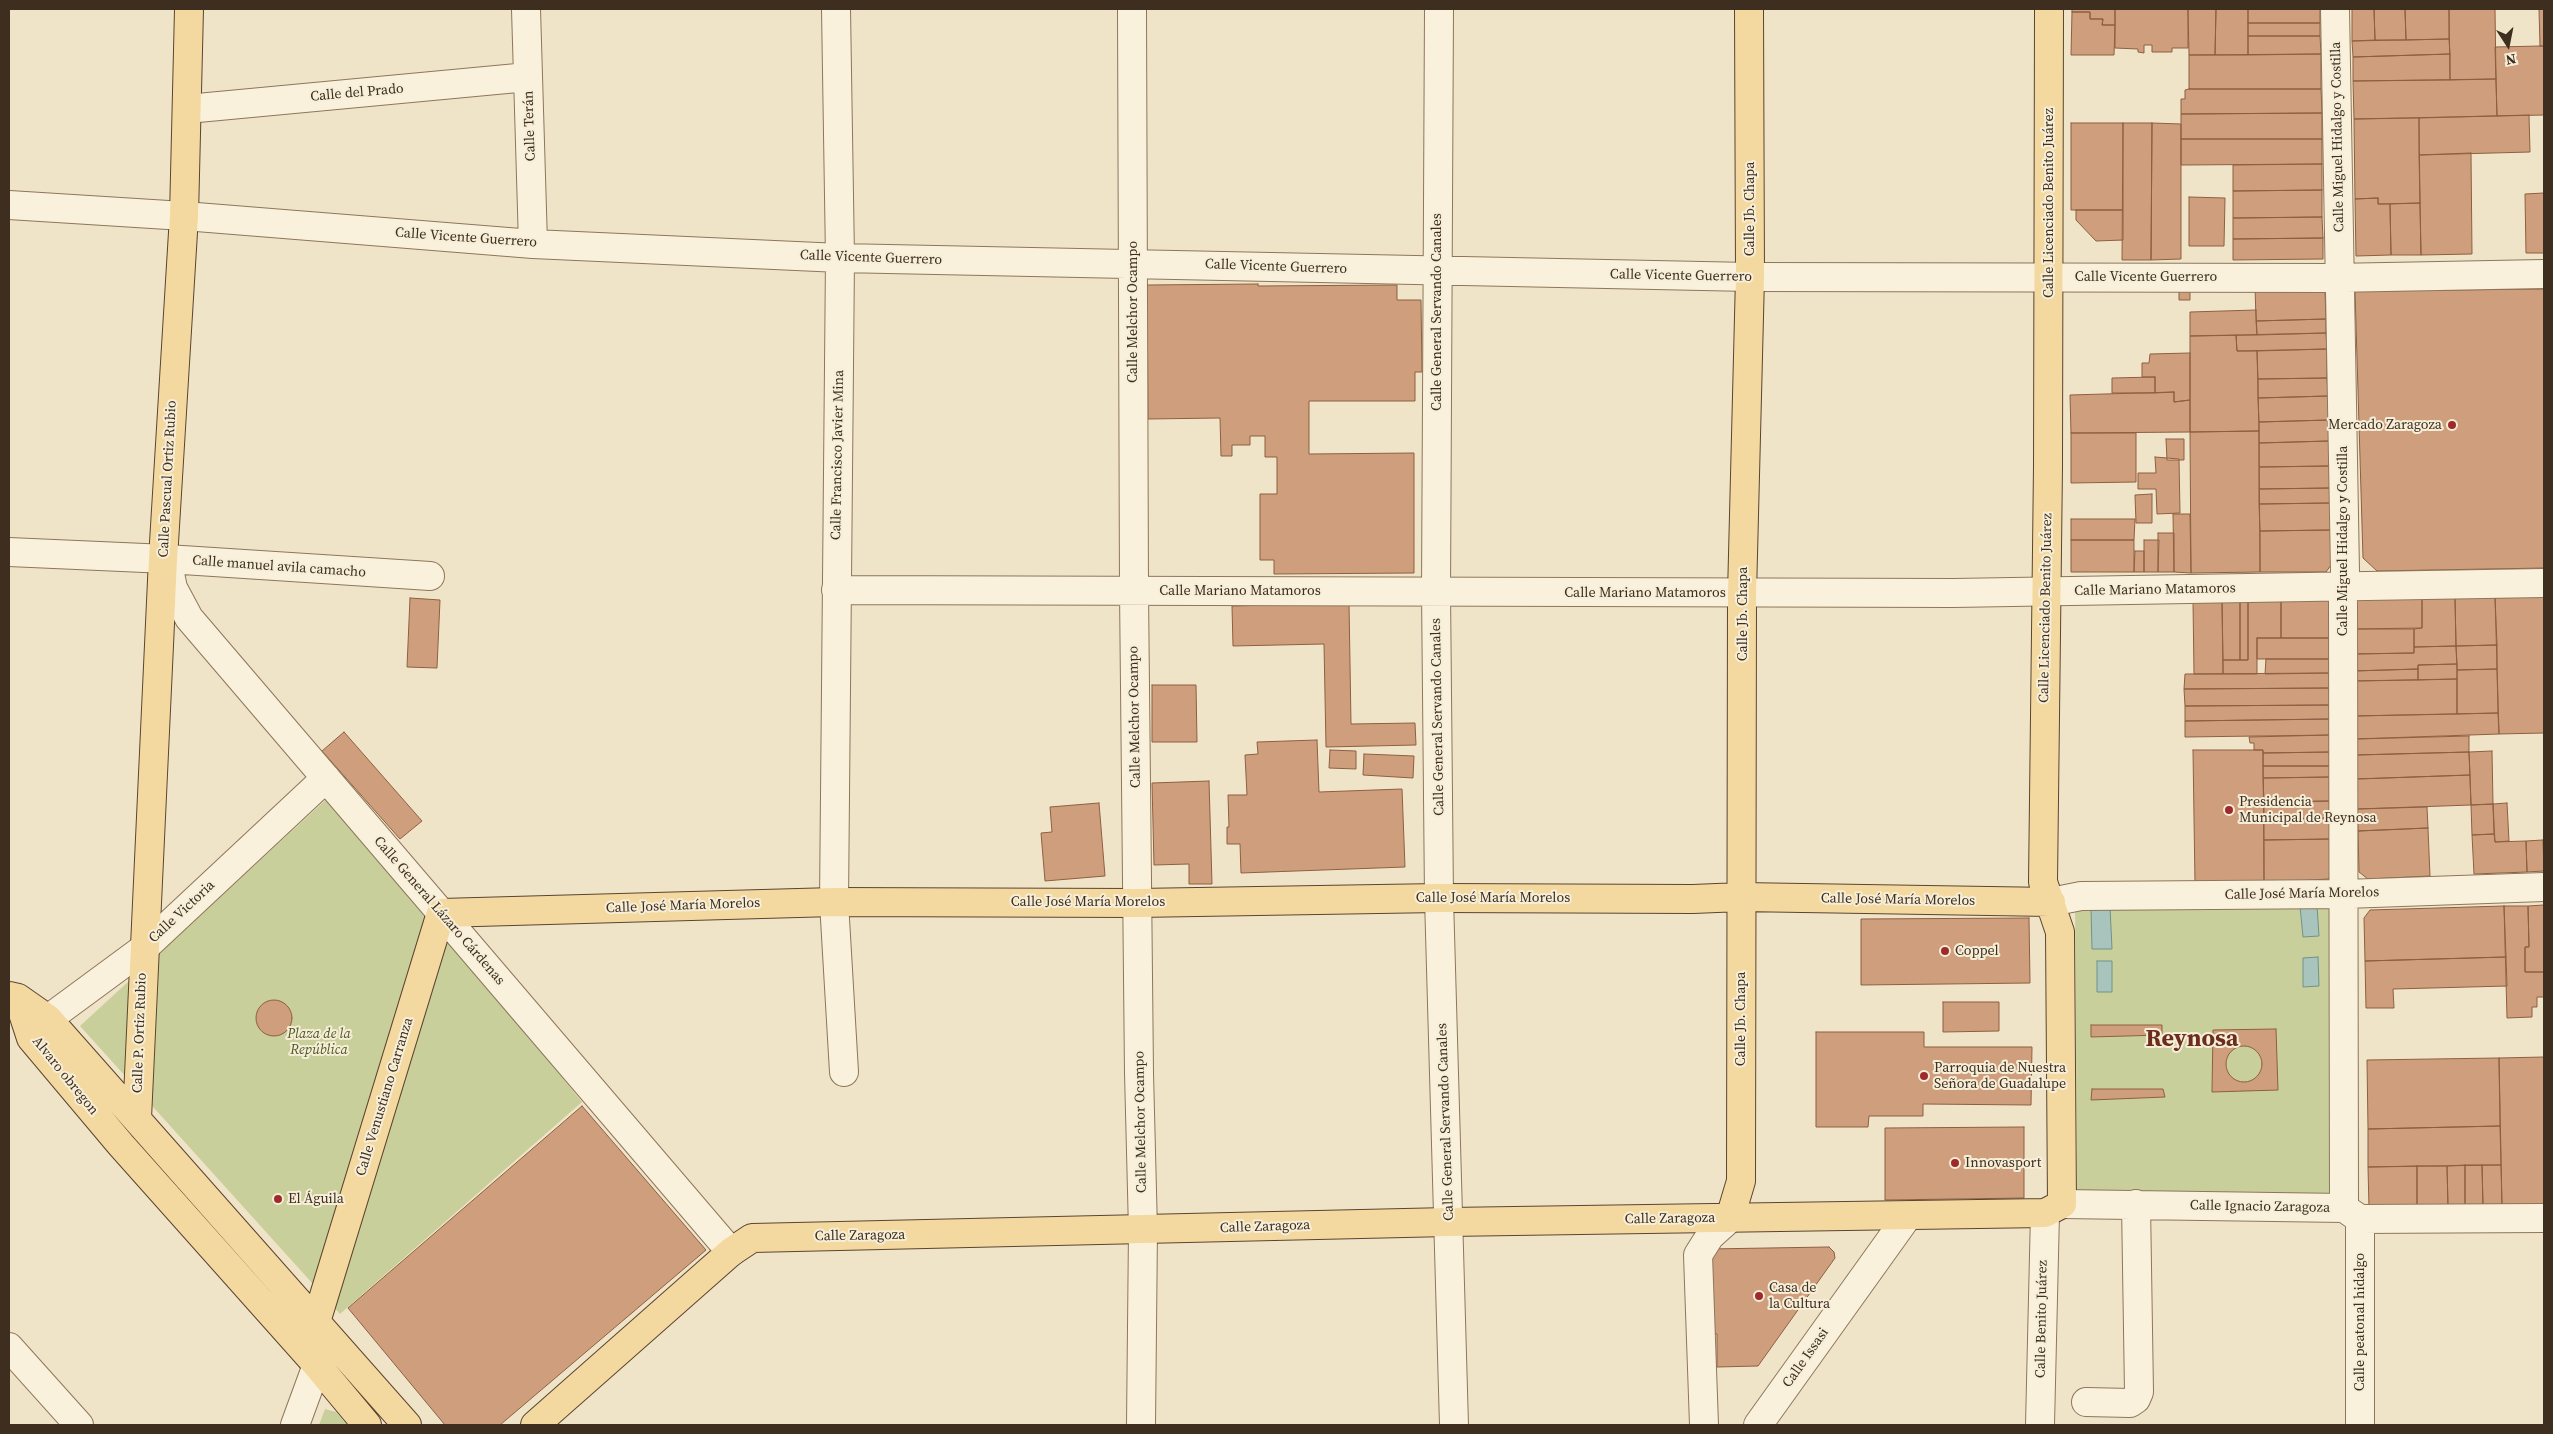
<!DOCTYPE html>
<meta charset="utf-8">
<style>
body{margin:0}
#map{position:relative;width:2553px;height:1434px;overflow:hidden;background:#f0e4c8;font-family:"Source Serif 4",serif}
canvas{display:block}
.frame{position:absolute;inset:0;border:10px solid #3d2e20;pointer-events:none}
.north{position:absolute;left:2483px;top:20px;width:50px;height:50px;-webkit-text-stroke:4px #f7eed8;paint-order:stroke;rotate:169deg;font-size:14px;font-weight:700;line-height:20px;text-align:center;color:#3d2e20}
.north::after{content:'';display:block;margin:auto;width:18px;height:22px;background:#3d2e20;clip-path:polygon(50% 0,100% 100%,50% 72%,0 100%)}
</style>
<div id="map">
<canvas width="2553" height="1434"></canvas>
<div class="frame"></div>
<div class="north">N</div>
</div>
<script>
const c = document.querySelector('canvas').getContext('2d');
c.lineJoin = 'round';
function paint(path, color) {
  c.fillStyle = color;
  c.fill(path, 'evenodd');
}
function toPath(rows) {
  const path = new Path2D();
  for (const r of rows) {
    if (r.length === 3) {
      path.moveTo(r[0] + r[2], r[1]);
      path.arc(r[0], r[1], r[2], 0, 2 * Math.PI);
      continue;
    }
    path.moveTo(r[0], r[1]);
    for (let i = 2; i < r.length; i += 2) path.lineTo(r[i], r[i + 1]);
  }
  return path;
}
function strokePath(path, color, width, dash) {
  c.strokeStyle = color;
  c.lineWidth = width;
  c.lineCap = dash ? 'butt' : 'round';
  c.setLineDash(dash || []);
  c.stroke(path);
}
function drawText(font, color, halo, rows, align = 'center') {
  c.font = font + ' "Source Serif 4",serif';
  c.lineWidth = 4;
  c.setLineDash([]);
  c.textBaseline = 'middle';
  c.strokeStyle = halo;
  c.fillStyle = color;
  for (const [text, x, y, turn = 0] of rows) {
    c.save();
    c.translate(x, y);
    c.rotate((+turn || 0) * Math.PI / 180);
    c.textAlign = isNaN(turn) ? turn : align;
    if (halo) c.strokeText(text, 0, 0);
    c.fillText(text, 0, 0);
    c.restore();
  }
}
paint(toPath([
 [331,795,582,1102,340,1314,80,1026],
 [2333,902,2334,1195,2077,1196,2075,903],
 [325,1409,336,1412,347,1425,319,1425]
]), '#c9cf9b');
const water = toPath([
 [2300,906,2317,906,2319,936,2303,937,2300,906],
 [2110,907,2112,949,2092,949,2091,908,2110,907],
 [2318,957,2319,986,2303,987,2303,958,2318,957],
 [2097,961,2112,961,2112,992,2097,992,2097,961]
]);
paint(water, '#a9c4bc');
strokePath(water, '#6f938a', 1);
const building = toPath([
 [2072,9,2115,9,2115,25,2102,25,2103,19,2090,19,2090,12,2072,12,2072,9],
 [2115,9,2188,9,2188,48,2172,48,2172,52,2152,52,2152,45,2144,45,2144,53,2138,52,2138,49,2115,48,2115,9],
 [2188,9,2216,9,2215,55,2189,55,2188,9],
 [2216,9,2248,9,2248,55,2215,55,2216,9],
 [2248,9,2320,9,2320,23,2248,23,2248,9],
 [2352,9,2374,9,2375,40,2352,41,2352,9],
 [2374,9,2405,9,2406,40,2375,40,2374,9],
 [2405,9,2449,9,2449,39,2406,40,2405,9],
 [2449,9,2495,9,2496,79,2450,80,2449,9],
 [2539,9,2544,9,2544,46,2540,46,2539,9],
 [2072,12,2090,12,2090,19,2103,19,2102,25,2115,25,2114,55,2071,55,2072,12],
 [2248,23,2320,23,2320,36,2248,36,2248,23],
 [2248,36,2320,36,2321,54,2248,55,2248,36],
 [2449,39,2450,54,2353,57,2352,41,2449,39],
 [2540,46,2544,46,2544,115,2497,116,2495,47,2540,46],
 [2321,54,2321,89,2189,89,2189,55,2321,54],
 [2450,54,2450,80,2353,81,2353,57,2450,54],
 [2496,79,2497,116,2354,119,2353,81,2496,79],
 [2189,89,2321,89,2322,113,2181,114,2181,99,2185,99,2185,90,2189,89],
 [2322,113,2322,139,2181,139,2181,114,2322,113],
 [2529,115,2530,152,2419,155,2419,118,2529,115],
 [2419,118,2420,203,2378,204,2378,198,2355,199,2354,119,2419,118],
 [2071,123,2123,123,2123,210,2071,210,2071,123],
 [2123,123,2152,123,2151,260,2122,260,2123,123],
 [2152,123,2181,124,2181,259,2151,260,2152,123],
 [2181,139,2322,139,2322,164,2181,165,2181,139],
 [2471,153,2472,254,2421,255,2419,155,2471,153],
 [2322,164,2322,190,2233,191,2233,165,2322,164],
 [2322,190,2322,217,2233,218,2233,191,2322,190],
 [2544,193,2544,253,2526,253,2525,194,2544,193],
 [2189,197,2225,198,2224,246,2189,246,2189,197],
 [2378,198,2378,204,2390,204,2391,255,2356,256,2355,199,2378,198],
 [2420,203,2421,255,2391,255,2390,204,2420,203],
 [2076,210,2123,210,2123,240,2096,241,2076,220,2076,210],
 [2322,217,2323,238,2233,239,2233,218,2322,217],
 [2323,238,2323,259,2233,260,2233,239,2323,238],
 [1258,284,1258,286,1397,285,1397,300,1421,300,1422,372,1415,372,1415,401,1309,401,1309,454,1414,453,1414,573,1274,574,1274,560,1260,560,1260,494,1277,494,1277,457,1265,457,1265,436,1250,436,1250,445,1232,445,1232,456,1221,456,1220,418,1148,419,1147,285,1258,284],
 [2255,285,2325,291,2326,319,2256,321,2255,285],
 [2544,289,2544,568,2377,571,2363,558,2355,291,2544,289],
 [2179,291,2190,291,2190,300,2179,300,2179,291],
 [2256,310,2257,335,2190,336,2190,312,2256,310],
 [2326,319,2326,333,2257,335,2256,321,2326,319],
 [2326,333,2327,349,2237,351,2236,335,2326,333],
 [2236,335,2237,351,2257,351,2259,431,2190,432,2190,336,2236,335],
 [2327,349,2327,378,2258,379,2257,351,2327,349],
 [2190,353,2190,400,2174,402,2174,392,2155,393,2155,377,2142,377,2142,363,2149,363,2150,354,2190,353],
 [2155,377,2155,393,2112,393,2112,378,2155,377],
 [2327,378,2328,396,2258,398,2258,379,2327,378],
 [2174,392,2174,402,2190,400,2190,432,2071,433,2070,395,2174,392],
 [2328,396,2329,420,2259,422,2258,398,2328,396],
 [2329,420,2329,441,2259,443,2259,422,2329,420],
 [2259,431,2260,572,2191,573,2190,432,2259,431],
 [2071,433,2136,433,2136,482,2071,483,2071,433],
 [2166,439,2184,439,2184,460,2167,460,2166,439],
 [2329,441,2330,466,2259,467,2259,443,2329,441],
 [2155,457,2179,459,2180,513,2157,514,2156,489,2138,489,2138,473,2156,473,2155,457],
 [2330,466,2331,488,2259,489,2259,467,2330,466],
 [2331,488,2331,503,2259,504,2259,489,2331,488],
 [2152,494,2152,523,2136,523,2135,495,2152,494],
 [2331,503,2331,530,2260,531,2259,504,2331,503],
 [2173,514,2190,514,2191,573,2174,572,2173,514],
 [2071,519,2135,519,2134,540,2071,540,2071,519],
 [2331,530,2331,565,2326,572,2260,572,2260,531,2331,530],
 [2158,533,2174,533,2174,572,2158,572,2158,533],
 [2071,540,2134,540,2134,572,2071,572,2071,540],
 [2144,540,2159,540,2158,572,2144,572,2144,540],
 [2135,551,2144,551,2144,572,2134,572,2135,551],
 [2544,595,2544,733,2499,734,2495,597,2544,595],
 [2455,597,2495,597,2497,645,2456,646,2455,597],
 [2455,597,2456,646,2414,647,2414,629,2422,628,2422,598,2455,597],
 [410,598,440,600,437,668,407,667,410,598],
 [2422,598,2422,628,2352,629,2351,600,2422,598],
 [2281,600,2330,600,2331,638,2281,638,2281,600],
 [2281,600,2281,638,2257,638,2257,674,2223,674,2223,660,2248,660,2248,601,2281,600],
 [2193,601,2222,601,2223,674,2194,674,2193,601],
 [2222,601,2240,601,2240,660,2223,660,2222,601],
 [2240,601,2248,601,2248,660,2240,660,2240,601],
 [1349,603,1351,724,1415,723,1416,745,1326,747,1324,644,1233,646,1232,606,1349,603],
 [2352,629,2414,629,2414,653,2352,654,2352,629],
 [2257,638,2331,638,2331,659,2257,659,2257,638],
 [2497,645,2497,669,2457,670,2456,646,2497,645],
 [2456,646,2457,664,2418,665,2418,669,2353,671,2352,654,2414,653,2414,647,2456,646],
 [2266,659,2331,659,2331,673,2265,674,2266,659],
 [2457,664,2457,679,2418,680,2418,665,2457,664],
 [2418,669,2418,680,2353,681,2353,671,2418,669],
 [2497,669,2498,713,2457,714,2457,670,2497,669],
 [2331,673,2331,688,2184,689,2185,674,2331,673],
 [2457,679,2457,714,2354,716,2353,681,2457,679],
 [1152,685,1196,685,1197,742,1152,742,1152,685],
 [2331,688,2331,705,2185,706,2184,689,2331,688],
 [2331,705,2331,719,2185,721,2185,706,2331,705],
 [2498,713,2499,734,2355,739,2354,716,2498,713],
 [2331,719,2331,735,2185,737,2185,721,2331,719],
 [344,732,422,821,400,839,322,751,344,732],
 [2331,735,2331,752,2263,753,2263,750,2254,750,2254,743,2250,743,2249,737,2331,735],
 [2469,736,2469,752,2356,755,2355,739,2469,736],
 [1317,740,1319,792,1402,789,1405,867,1241,873,1240,844,1227,844,1227,827,1229,827,1228,795,1247,795,1245,755,1258,754,1257,742,1317,740],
 [1330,750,1356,751,1356,769,1329,768,1330,750],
 [2193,750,2263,750,2264,883,2195,884,2193,750],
 [2492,751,2493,804,2471,805,2469,752,2492,751],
 [2331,752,2332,766,2263,766,2263,753,2331,752],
 [2469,752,2470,775,2356,779,2356,755,2469,752],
 [1364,754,1414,756,1413,778,1363,775,1364,754],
 [2263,766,2332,766,2331,777,2263,778,2263,766],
 [2470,775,2471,805,2357,809,2356,779,2470,775],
 [2331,777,2332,801,2264,802,2263,778,2331,777],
 [1209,781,1212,884,1189,884,1189,864,1154,865,1152,783,1209,781],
 [2332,801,2332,818,2264,819,2264,802,2332,801],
 [1099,803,1105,876,1045,881,1041,833,1052,832,1050,807,1099,803],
 [2507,803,2509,841,2495,842,2493,804,2507,803],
 [2493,804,2494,834,2472,835,2471,805,2493,804],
 [2427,807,2428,828,2358,831,2357,809,2427,807],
 [2332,818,2332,839,2264,840,2264,819,2332,818],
 [2428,828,2430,876,2368,879,2359,872,2358,831,2428,828],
 [2494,834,2495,842,2526,841,2527,872,2474,874,2472,835,2494,834],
 [2332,839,2331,876,2328,879,2264,883,2264,840,2332,839],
 [2543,840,2544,871,2527,872,2526,841,2543,840],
 [2544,905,2544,972,2525,972,2525,947,2529,947,2528,906,2544,905],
 [2504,906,2528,906,2529,947,2525,947,2525,972,2544,972,2544,997,2537,997,2537,1007,2532,1007,2532,1017,2507,1018,2504,906],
 [2504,906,2506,957,2365,961,2364,918,2370,910,2504,906],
 [2029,918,2030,983,1861,985,1861,919,2029,918],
 [2506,957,2507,986,2393,989,2394,1008,2366,1008,2365,961,2506,957],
 [274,1018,18],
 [1943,1002,1999,1002,1999,1031,1943,1032,1943,1002],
 [2091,1025,2162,1025,2162,1035,2091,1037,2091,1025],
 [2276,1029,2278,1090,2212,1092,2213,1030,2276,1029],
 [1816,1032,1924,1032,1924,1047,2032,1047,2031,1105,1923,1104,1923,1116,1869,1116,1868,1127,1816,1127,1816,1032],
 [2244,1064,18],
 [2544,1057,2544,1206,2502,1207,2499,1058,2544,1057],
 [2499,1058,2500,1126,2368,1129,2367,1060,2499,1058],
 [2092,1089,2163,1089,2165,1097,2091,1100,2092,1089],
 [582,1106,706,1250,500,1425,445,1425,348,1308,582,1106],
 [2500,1126,2501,1165,2368,1167,2368,1129,2500,1126],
 [2024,1127,2024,1198,1885,1200,1885,1128,2024,1127],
 [2465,1165,2465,1207,2448,1207,2447,1166,2465,1165],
 [2465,1165,2482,1165,2483,1207,2465,1207,2465,1165],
 [2482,1165,2501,1165,2502,1207,2483,1207,2482,1165],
 [2417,1166,2447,1166,2448,1207,2417,1208,2417,1166],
 [2417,1166,2417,1208,2369,1208,2368,1167,2417,1166],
 [1829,1247,1834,1252,1835,1258,1758,1366,1717,1367,1717,1334,1710,1334,1708,1249,1829,1247]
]);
paint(building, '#cf9f7d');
strokePath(building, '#8d5f41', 1);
const minor = toPath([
 [526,9,533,244],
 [836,9,840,258,834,902,844,1072],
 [1132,9,1134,591,1139,1073,1143,1230,1141,1425],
 [1439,9,1436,591,1439,898,1454,1425],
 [2335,9,2345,572,2343,600,2344,1208],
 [187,109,528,77],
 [9,205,184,216,533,244,840,258,1750,277,2333,278,2544,274],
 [9,552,167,559,430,576],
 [167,559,173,588,189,618,731,1252],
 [836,590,1953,593,2544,583],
 [2051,902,2081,896,2345,894,2544,887],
 [33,1036,48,1019,143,949,326,778],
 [2062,1204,2344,1208,2360,1219,2544,1218],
 [9,1347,79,1425],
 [2086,1402,2130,1403,2136,1399,2139,1392,2136,1204],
 [295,1425,317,1365],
 [1704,1425,1698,1255,1710,1236,1730,1218],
 [1758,1425,1907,1217],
 [2040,1425,2045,1213],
 [2360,1425,2360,1219]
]);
const major = toPath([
 [9,996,18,998,48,1019,407,1425],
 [18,998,31,1038,121,1145,317,1365,367,1425],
 [137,1118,163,559,184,216,189,9],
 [1730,1218,1741,1181,1742,594,1750,277,1749,9],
 [317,1365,316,1322,441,913,834,902,1137,903,1439,898,1693,899,1741,897,2051,902],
 [535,1425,731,1252,752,1238,1448,1222,2045,1213,2062,1204,2060,932,2043,882,2048,466,2049,9]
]);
strokePath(minor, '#8d765c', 30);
strokePath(major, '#5b4430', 30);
strokePath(minor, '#faf1dc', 28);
strokePath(major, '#f3d9a0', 28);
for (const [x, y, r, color] of [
 [2452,425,5,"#9e2a2b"],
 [2229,810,5,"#9e2a2b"],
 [1945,951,5,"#9e2a2b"],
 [1924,1076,5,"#9e2a2b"],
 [1955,1163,5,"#9e2a2b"],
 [278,1199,5,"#9e2a2b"],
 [1759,1296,5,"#9e2a2b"]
]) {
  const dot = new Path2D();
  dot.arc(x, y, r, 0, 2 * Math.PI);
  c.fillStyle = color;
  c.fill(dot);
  strokePath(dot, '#f7eed8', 2);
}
drawText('14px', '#3d2e20', '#f7eed8', [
 ["Calle del Prado",357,93,-5],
 ["Calle Terán",530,126,-92],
 ["Calle Miguel Hidalgo y Costilla",2338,137,-91],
 ["Calle Licenciado Benito Juárez",2049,203,-90],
 ["Calle Jb. Chapa",1750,209,-90],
 ["Calle Vicente Guerrero",466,238,4],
 ["Calle Vicente Guerrero",871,258,2],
 ["Calle Vicente Guerrero",1276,267,2],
 ["Calle Vicente Guerrero",1681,276,1],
 ["Calle Vicente Guerrero",2146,277],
 ["Calle Melchor Ocampo",1133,312,-90],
 ["Calle General Servando Canales",1437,312,-90],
 ["Calle Francisco Javier Mina",838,455,-89],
 ["Calle Pascual Ortiz Rubio",168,479,-87],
 ["Calle Miguel Hidalgo y Costilla",2343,541,-90],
 ["Calle manuel avila camacho",279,567,4],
 ["Calle Mariano Matamoros",2155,590,-1],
 ["Calle Mariano Matamoros",1240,591],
 ["Calle Mariano Matamoros",1645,593],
 ["Calle Licenciado Benito Juárez",2046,608,-89],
 ["Calle Jb. Chapa",1743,614,-90],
 ["Calle Melchor Ocampo",1135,717,-91],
 ["Calle General Servando Canales",1438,717,-91],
 ["Calle José María Morelos",2302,894,-1],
 ["Calle José María Morelos",1493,898],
 ["Calle José María Morelos",1898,900,1],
 ["Calle José María Morelos",1088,902],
 ["Calle José María Morelos",683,906,-2],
 ["Calle General Lázaro Cárdenas",439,911,49],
 ["Calle Victoria",182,912,-43],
 ["Calle Jb. Chapa",1741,1019,-90],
 ["Calle P. Ortiz Rubio",140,1033,-88],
 ["Alvaro obregon",65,1076,51],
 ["Calle Venustiano Carranza",385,1097,-73],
 ["Calle Melchor Ocampo",1141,1122,-91],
 ["Calle General Servando Canales",1446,1122,-92],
 ["Calle Ignacio Zaragoza",2260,1207,1],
 ["Calle Zaragoza",1670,1219,-1],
 ["Calle Zaragoza",1265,1227,-2],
 ["Calle Zaragoza",860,1236,-1],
 ["Calle Benito Juárez",2042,1319,-89],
 ["Calle peatonal hidalgo",2360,1322,-90],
 ["Calle Issasi",1806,1358,-55]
]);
drawText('14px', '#3d2e20', '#f7eed8', [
 ["Mercado Zaragoza",2442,425,"right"],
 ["Presidencia",2239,802],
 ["Municipal de Reynosa",2239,818],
 ["Coppel",1955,951],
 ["Parroquia de Nuestra",1934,1068],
 ["Señora de Guadalupe",1934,1084],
 ["Innovasport",1965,1163],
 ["El Águila",288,1199],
 ["Casa de",1769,1288],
 ["la Cultura",1769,1304]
], 'left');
drawText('italic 14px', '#4d5a26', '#f7eed8', [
 ["Plaza de la",319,1034],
 ["República",319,1050]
]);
drawText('bold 24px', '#6b2e1e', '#f7eed8', [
 ["Reynosa",2192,1040]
]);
</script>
